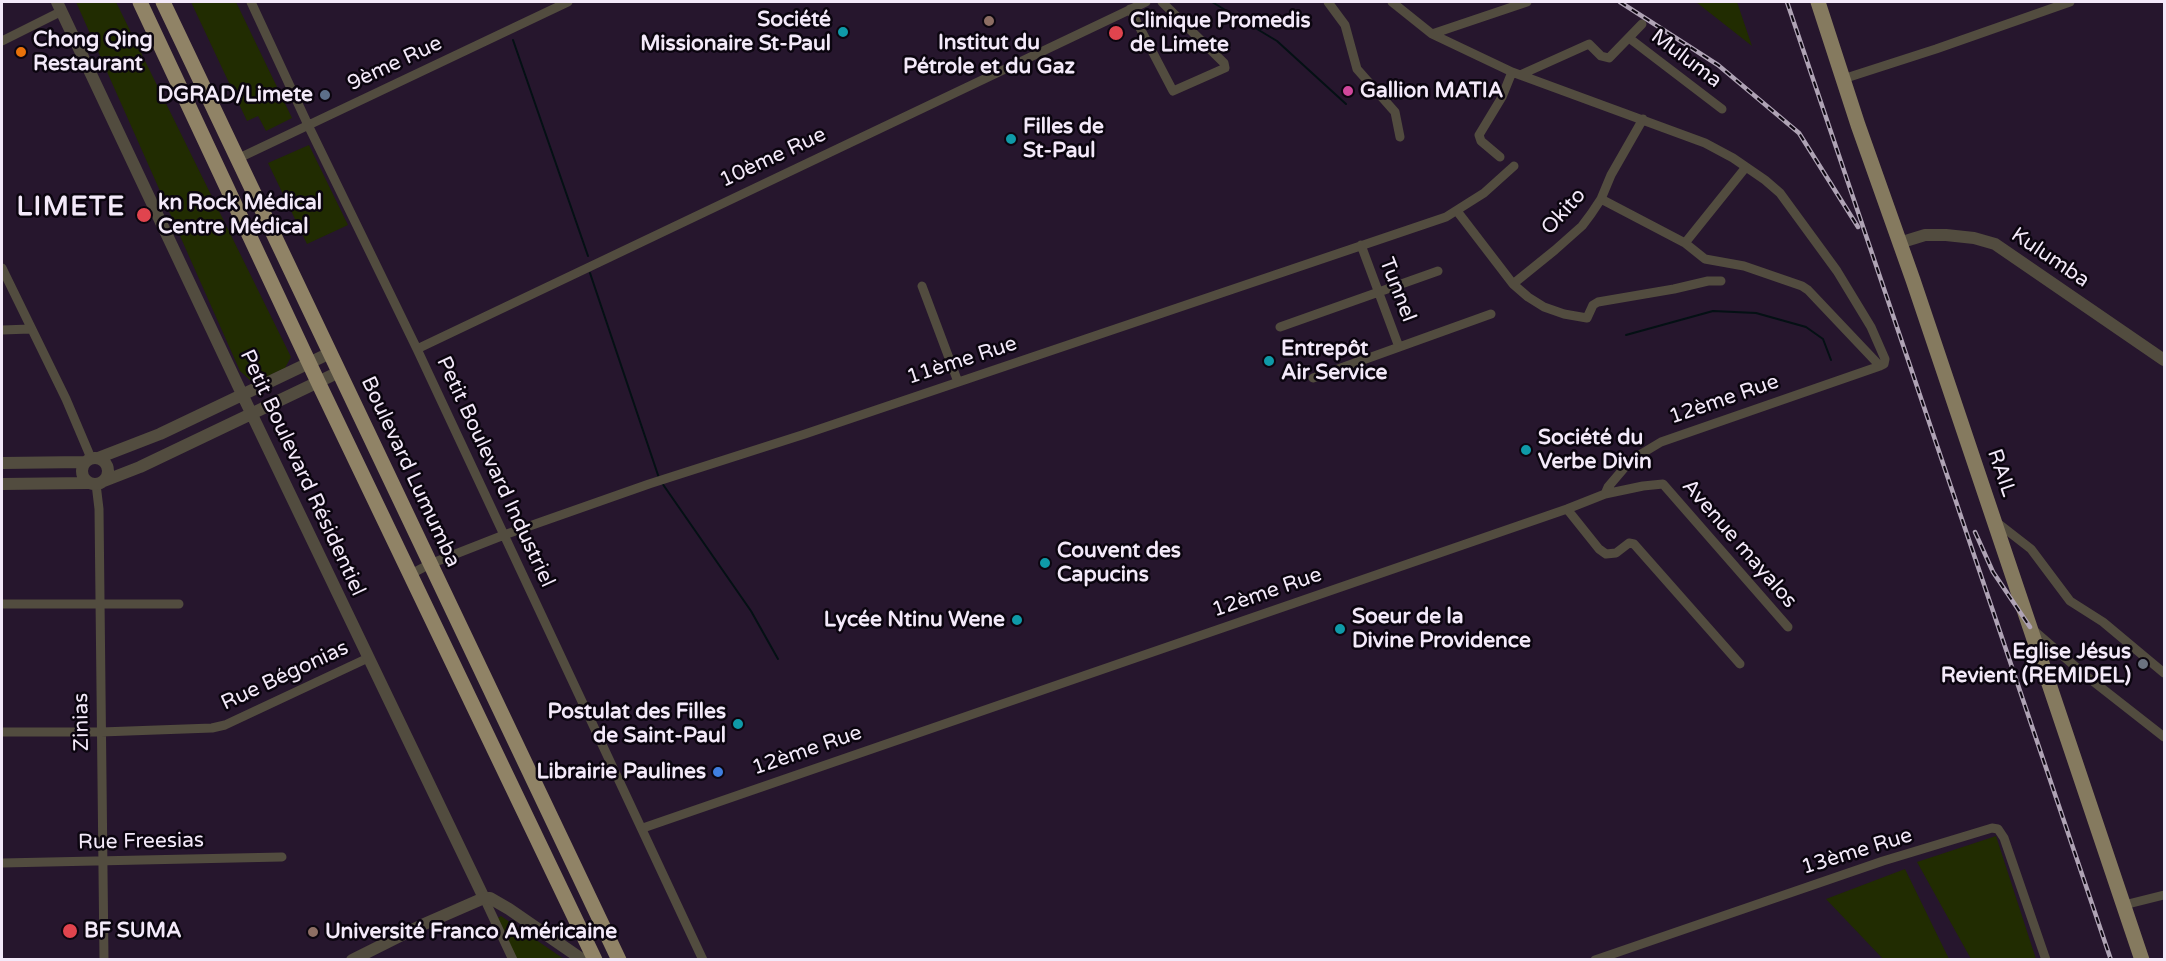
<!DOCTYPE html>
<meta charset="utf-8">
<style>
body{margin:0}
#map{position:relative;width:2166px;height:961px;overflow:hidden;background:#26162d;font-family:"Varela Round",sans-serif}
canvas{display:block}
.frame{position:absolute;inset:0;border:3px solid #f3e9f9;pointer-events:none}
</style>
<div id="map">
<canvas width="2166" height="961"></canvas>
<div class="frame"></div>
</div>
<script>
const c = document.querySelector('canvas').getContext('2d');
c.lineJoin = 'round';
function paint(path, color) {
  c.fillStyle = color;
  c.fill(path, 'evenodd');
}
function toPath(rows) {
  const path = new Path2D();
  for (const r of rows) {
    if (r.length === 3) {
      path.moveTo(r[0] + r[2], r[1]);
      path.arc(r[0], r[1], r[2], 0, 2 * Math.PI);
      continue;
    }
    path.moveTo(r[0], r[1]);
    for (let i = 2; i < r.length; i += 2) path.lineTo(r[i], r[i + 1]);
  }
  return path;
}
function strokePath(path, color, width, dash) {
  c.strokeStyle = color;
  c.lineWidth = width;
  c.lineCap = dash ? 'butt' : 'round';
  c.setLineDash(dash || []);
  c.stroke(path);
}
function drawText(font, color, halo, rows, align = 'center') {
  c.font = font + ' "Varela Round",sans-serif';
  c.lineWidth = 5;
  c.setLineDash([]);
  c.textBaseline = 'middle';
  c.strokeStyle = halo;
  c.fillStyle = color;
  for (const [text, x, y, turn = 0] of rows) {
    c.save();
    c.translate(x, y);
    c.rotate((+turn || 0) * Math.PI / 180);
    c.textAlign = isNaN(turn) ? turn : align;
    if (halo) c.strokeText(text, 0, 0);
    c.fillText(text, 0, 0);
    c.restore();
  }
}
paint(toPath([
 [76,2,116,2,291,357,285,368,253,383,240,371],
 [191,2,236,2,292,118,266,131,258,116,247,121],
 [1696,2,1737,2,1752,46],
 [309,145,348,225,307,244,268,163],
 [1996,836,2036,959,1971,959,1917,862],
 [1905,869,1949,959,1883,959,1826,899],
 [501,916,564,959,516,959,496,919]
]), '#212c01');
strokePath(toPath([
 [1212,2,1277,41,1346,104],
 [513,40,588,256],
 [590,273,659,478],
 [1626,335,1713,311,1756,313,1806,327,1823,339,1831,360],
 [662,483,751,611,778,659]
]), '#041014', 2);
strokePath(toPath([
 [251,2,308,125,417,349,703,960],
 [1328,2,1345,25,1357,69,1395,112,1400,137],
 [1392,2,1432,34,1512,72,1705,143,1733,158,1765,180,1780,193,1837,271,1871,327,1885,359,1884,364,1880,366,1661,442,1631,460,1608,487,1605,494],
 [1130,9,1173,91,1225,68,1224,63,1162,2],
 [1432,34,1527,2],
 [1629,38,1722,109],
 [2,41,62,11],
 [1520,75,1589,44,1601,56,1609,58,1642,24],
 [1843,79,1936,49,2070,2],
 [1500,157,1481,141,1479,135,1502,97,1512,72],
 [237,159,568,2],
 [1601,199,1685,243,1705,259,1744,266,1802,286,1808,290,1880,366],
 [1457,211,1513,284,1528,297,1544,307,1564,314,1587,318,1593,305,1598,302,1674,289,1708,281,1721,281],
 [1685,243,1746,167],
 [1361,245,1399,347],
 [2,268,66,399,91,458],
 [1513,284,1555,250,1582,226,1591,214,1601,199,1611,175,1643,119],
 [922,286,958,382],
 [1280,327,1438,271],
 [2,330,30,329],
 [417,349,1146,2],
 [1313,378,1491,314],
 [96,484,99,509,104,960],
 [1567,509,1599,549,1606,554,1616,553,1629,543,1634,544,1740,664],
 [1995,521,2031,549,2070,601,2103,622,2164,673],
 [411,574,430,564,504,535,649,484,805,434,1446,217,1484,193,1514,166],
 [2,604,179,604],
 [2032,629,2085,675,2164,737],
 [2,732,101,732,212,728,225,725,368,658],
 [643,828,1567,509,1605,494,1643,486,1663,484,1788,627],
 [2,863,282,857],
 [484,898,513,960],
 [2124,905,2164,895],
 [1595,960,1883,861,1992,828,1998,829,2004,838,2046,960]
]), '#524c3f', 9);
strokePath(toPath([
 [57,2,242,394,484,898],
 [1899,243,1925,235,1946,235,1974,238,1995,244,2164,360],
 [95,471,13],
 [98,458,160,434,330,353],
 [2,463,85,462],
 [104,481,140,467,339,372],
 [2,484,88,483],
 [352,960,422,925,484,898,490,898,509,909,583,960]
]), '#524c3f', 12);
strokePath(toPath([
 [1818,2,1858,125,1913,280,2142,960]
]), '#857a5f', 15);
strokePath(toPath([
 [140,2,318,382,595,960],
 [163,2,619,960]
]), '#908366', 15);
const rail = toPath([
 [1620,2,1718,65,1799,133,1858,227],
 [1787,2,2111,960],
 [1975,532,1993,572,2030,627]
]);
strokePath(rail, '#afa3b5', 4.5);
strokePath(rail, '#0b050f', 2, [7]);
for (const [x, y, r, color] of [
 [989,21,6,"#8d6e63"],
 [843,32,6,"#0f9aa8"],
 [1116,33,8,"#e0444e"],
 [21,52,6,"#e8710a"],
 [1348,91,6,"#d1479c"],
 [325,95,6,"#5c6f8a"],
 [1011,139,6,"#0f9aa8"],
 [144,215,8,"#e0444e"],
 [1269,361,6,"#0f9aa8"],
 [1526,450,6,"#0f9aa8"],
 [1045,563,6,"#0f9aa8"],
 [1017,620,6,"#0f9aa8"],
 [1340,629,6,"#0f9aa8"],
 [2143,664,6,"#6b7280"],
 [738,724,6,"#0f9aa8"],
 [718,772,6,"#3f7fe0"],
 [70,931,8,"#e0444e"],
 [313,932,6,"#8d6e63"]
]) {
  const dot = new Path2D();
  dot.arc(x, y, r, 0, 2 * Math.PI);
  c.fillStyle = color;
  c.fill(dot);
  strokePath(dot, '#0b050f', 2);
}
drawText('bold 21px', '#f3e9f9', '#0b050f', [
 ["Société",831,20,"right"],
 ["Missionaire St-Paul",831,44,"right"],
 ["Clinique Promedis",1130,21],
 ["de Limete",1130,45],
 ["Chong Qing",33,40],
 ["Restaurant",33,64],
 ["Institut du",989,43,"center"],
 ["Pétrole et du Gaz",989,67,"center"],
 ["Gallion MATIA",1360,91],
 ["DGRAD/Limete",313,95,"right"],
 ["Filles de",1023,127],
 ["St-Paul",1023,151],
 ["kn Rock Médical",158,203],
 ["Centre Médical",158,227],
 ["Entrepôt",1281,349],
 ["Air Service",1281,373],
 ["Société du",1538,438],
 ["Verbe Divin",1538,462],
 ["Couvent des",1057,551],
 ["Capucins",1057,575],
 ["Soeur de la",1352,617],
 ["Divine Providence",1352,641],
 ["Lycée Ntinu Wene",1005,620,"right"],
 ["Eglise Jésus",2131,652,"right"],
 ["Revient (REMIDEL)",2131,676,"right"],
 ["Postulat des Filles",726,712,"right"],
 ["de Saint-Paul",726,736,"right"],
 ["Librairie Paulines",706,772,"right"],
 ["BF SUMA",84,931],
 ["Université Franco Américaine",325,932]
], 'left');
drawText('21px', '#f3e9f9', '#0b050f', [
 ["Muluma",1686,59,37],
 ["9ème Rue",395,64,-25],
 ["10ème Rue",773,158,-25],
 ["Okito",1564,212,-48],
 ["Kulumba",2050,258,34],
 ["Tunnel",1397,290,69],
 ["11ème Rue",962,361,-18],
 ["12ème Rue",1724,400,-19],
 ["Boulevard Lumumba",410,472,65],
 ["Petit Boulevard Industriel",495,472,65],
 ["Petit Boulevard Résidentiel",302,473,65],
 ["RAIL",2001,473,71],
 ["Avenue mayalos",1739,544,49],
 ["12ème Rue",1267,593,-19],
 ["Rue Bégonias",285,676,-25],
 ["Zinias",82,722,-91],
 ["12ème Rue",807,751,-19],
 ["Rue Freesias",141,842,-1],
 ["13ème Rue",1857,852,-17]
]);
c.letterSpacing = '1.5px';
drawText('bold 27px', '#f3e9f9', '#0b050f', [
 ["LIMETE",71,208]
]);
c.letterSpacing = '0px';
</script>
